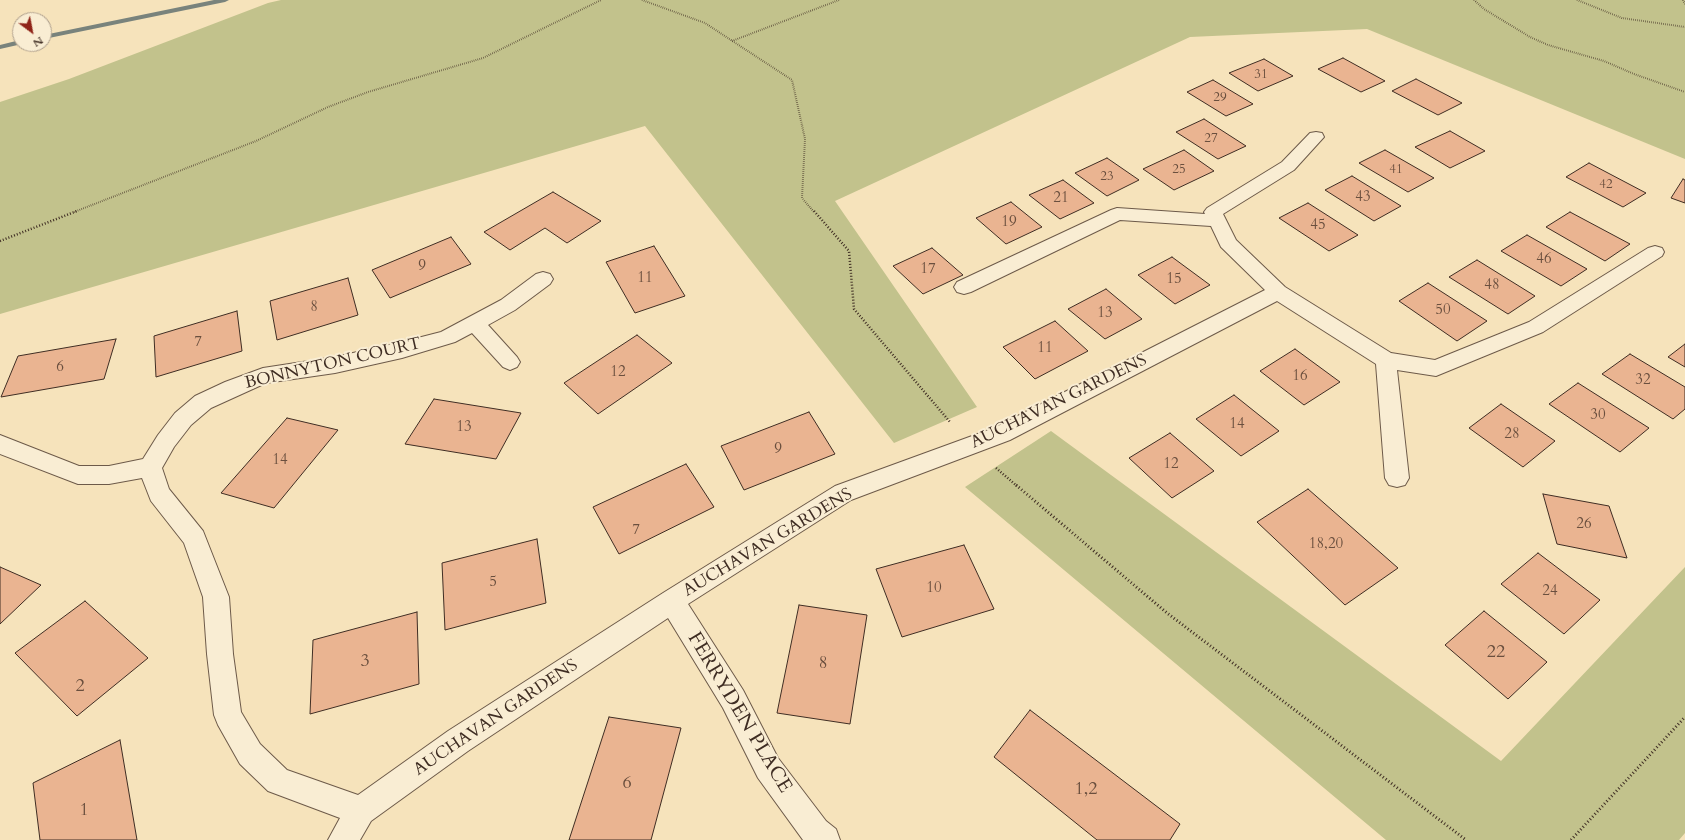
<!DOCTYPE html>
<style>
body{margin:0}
#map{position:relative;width:1685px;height:840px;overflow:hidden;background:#f6e3bb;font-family:Cardo,serif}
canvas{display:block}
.north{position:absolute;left:12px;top:12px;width:40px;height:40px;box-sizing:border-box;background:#f9edd3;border:1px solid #afa08d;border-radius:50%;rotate:148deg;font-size:11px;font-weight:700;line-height:16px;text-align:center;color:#3f2d23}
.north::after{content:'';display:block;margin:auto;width:14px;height:18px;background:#8f2418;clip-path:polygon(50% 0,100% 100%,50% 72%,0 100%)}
</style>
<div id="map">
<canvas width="1685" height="840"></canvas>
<div class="north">N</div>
</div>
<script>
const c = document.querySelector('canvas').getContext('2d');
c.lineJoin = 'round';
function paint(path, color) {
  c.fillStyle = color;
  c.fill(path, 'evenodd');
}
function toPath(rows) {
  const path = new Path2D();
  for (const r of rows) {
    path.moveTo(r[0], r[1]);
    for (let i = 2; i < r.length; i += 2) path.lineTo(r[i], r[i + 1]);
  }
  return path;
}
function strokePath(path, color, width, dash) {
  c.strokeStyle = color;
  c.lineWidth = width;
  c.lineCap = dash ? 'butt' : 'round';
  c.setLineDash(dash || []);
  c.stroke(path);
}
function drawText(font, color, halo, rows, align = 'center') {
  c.font = font + ' Cardo,serif';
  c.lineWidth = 4;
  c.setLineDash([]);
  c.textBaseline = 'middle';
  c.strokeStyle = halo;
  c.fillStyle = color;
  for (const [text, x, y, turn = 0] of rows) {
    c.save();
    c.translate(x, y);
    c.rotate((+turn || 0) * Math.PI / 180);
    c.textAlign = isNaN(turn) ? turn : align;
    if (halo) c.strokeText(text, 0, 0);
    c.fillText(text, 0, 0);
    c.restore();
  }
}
paint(toPath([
 [281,0,1685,0,1685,159,1367,29,1190,37,835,201,977,407,894,443,645,126,0,314,0,102,69,79,268,3],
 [1051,431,1501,761,1685,567,1685,833,1679,840,1386,840,965,487]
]), '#c2c28c');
paint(toPath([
 [214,0,229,0,225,2,44,39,44,35,214,0],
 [20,40,20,44,22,44,0,49,0,45,20,40]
]), '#79837c');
const building = toPath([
 [1343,58,1385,81,1361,92,1318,69,1343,58],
 [1264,59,1293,76,1258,91,1229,73,1264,59],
 [1416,79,1462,103,1438,115,1392,91,1416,79],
 [1213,80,1253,104,1226,116,1187,92,1213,80],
 [1204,119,1246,146,1218,159,1176,132,1204,119],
 [1450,131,1485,151,1450,168,1415,147,1450,131],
 [1184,150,1214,171,1174,190,1143,169,1184,150],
 [1385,150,1434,178,1408,192,1359,163,1385,150],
 [1107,158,1139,180,1107,196,1075,173,1107,158],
 [1589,163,1646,193,1623,207,1566,177,1589,163],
 [1352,176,1401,206,1374,221,1325,190,1352,176],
 [1683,179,1685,180,1685,203,1671,198,1683,179],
 [1063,180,1094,203,1060,219,1029,195,1063,180],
 [553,192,601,221,567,243,545,228,510,250,484,232,553,192],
 [1011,202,1042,227,1006,244,976,218,1011,202],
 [1308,203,1358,235,1329,251,1279,218,1308,203],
 [1570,212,1630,244,1605,261,1546,227,1570,212],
 [1527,235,1587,269,1561,286,1501,251,1527,235],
 [451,237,471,264,390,298,372,270,451,237],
 [654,246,685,296,635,313,606,262,654,246],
 [932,248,963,275,923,294,893,266,932,248],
 [1172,257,1210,285,1175,304,1138,275,1172,257],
 [1477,260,1535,296,1508,314,1449,277,1477,260],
 [348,278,358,315,277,340,270,301,348,278],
 [1428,283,1487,321,1457,341,1399,301,1428,283],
 [1106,289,1142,319,1105,339,1068,309,1106,289],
 [237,311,242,351,156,377,154,336,237,311],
 [1055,321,1088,351,1035,379,1003,347,1055,321],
 [637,335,672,363,598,414,564,383,637,335],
 [116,339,104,379,1,397,18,356,116,339],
 [1685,344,1685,367,1668,357,1685,344],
 [1295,349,1340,382,1304,405,1260,371,1295,349],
 [1630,354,1685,387,1685,409,1673,419,1602,374,1630,354],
 [1578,383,1649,428,1620,452,1549,404,1578,383],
 [1234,395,1279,431,1241,456,1196,419,1234,395],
 [434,399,521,413,496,459,405,444,434,399],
 [1501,404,1555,441,1523,467,1469,428,1501,404],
 [809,412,835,454,744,490,721,446,809,412],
 [287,418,338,430,274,508,221,493,287,418],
 [1170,433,1214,471,1172,498,1129,458,1170,433],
 [686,464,714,507,619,554,593,507,686,464],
 [1308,489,1398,568,1345,605,1257,522,1308,489],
 [1543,494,1609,506,1627,558,1557,544,1543,494],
 [537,539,546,603,445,630,442,563,537,539],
 [964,545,994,609,902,637,876,569,964,545],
 [1538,553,1600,600,1564,634,1501,584,1538,553],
 [0,567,41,585,0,624,0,567],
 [85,601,148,658,77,716,15,653,85,601],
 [799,605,867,615,850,724,777,713,799,605],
 [1484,611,1547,662,1508,699,1445,645,1484,611],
 [417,612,419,684,310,714,313,640,417,612],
 [1030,710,1180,824,1170,840,1097,840,994,757,1030,710],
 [609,717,681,728,651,840,569,840,609,717],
 [120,740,137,840,40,840,33,783,120,740]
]);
paint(building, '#eab491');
strokePath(building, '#3f2d23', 1);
const minor = toPath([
 [1316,132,1322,133,1324,137,1294,170,1223,214,1236,240,1285,287,1391,353,1435,360,1529,322,1648,248,1655,246,1662,248,1664,252,1662,256,1543,332,1436,376,1397,370,1409,478,1405,485,1397,487,1389,485,1385,478,1376,364,1277,301,1010,440,851,500,688,604,743,690,778,758,826,821,836,829,840,840,803,840,758,778,723,708,668,618,468,751,371,821,360,840,328,840,340,818,268,791,240,764,218,725,214,715,207,654,203,597,184,543,151,501,142,478,109,484,78,484,0,454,0,435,79,466,109,466,143,459,158,435,175,413,195,396,225,382,263,368,335,357,402,342,441,332,501,300,536,274,543,272,550,274,553,279,550,284,515,310,488,325,517,357,520,362,517,367,510,370,503,367,472,333,455,342,402,358,335,373,266,383,211,408,191,425,174,447,162,468,169,489,203,531,229,597,233,654,241,712,260,744,287,770,358,795,448,731,663,593,835,486,994,428,1265,290,1221,247,1211,226,1120,220,971,292,964,294,957,292,954,287,957,282,1111,210,1117,208,1205,214,1204,212,1207,208,1282,162,1310,133,1316,132]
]);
strokePath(minor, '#6d5a49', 2);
strokePath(toPath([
 [642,0,705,23,792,80,805,139,802,198,814,212],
 [1474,0,1484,9,1530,37,1548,45,1604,61,1634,74,1685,92],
 [1577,0,1622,18,1685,27],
 [1683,0,1685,4],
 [732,41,839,0],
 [74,212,256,141,328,107,368,92,483,58,601,0]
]), '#3f2d23', 2, [0.5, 1.5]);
strokePath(toPath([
 [814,211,849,251,854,309,950,422],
 [0,241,77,211],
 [996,468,1017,486]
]), '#3f2d23', 2.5, [1, 2]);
strokePath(toPath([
 [1016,485,1167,613,1466,840],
 [1571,840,1685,717]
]), '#3f2d23', 3, [1, 2.5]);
paint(minor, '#f9edd3');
drawText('13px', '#6a4f3e', null, [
 ["31",1261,75],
 ["29",1220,98],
 ["27",1211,139],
 ["25",1179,170],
 ["41",1396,170],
 ["23",1107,177],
 ["42",1606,185]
]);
drawText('15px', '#6a4f3e', null, [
 ["43",1363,198],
 ["21",1061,199],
 ["19",1009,223],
 ["45",1318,226],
 ["46",1544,260],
 ["9",422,267],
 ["17",928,270],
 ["11",645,279],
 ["15",1174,280],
 ["48",1492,286],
 ["8",314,308],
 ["50",1443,311],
 ["13",1105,314],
 ["7",198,343],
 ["11",1045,349],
 ["6",60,368],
 ["12",618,373],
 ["16",1300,377],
 ["32",1643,381],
 ["30",1598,416],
 ["14",1237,425],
 ["13",464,428],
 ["28",1512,435],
 ["9",778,450],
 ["14",280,461],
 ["12",1171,465],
 ["26",1584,525],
 ["7",636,531],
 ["18,20",1326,545],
 ["5",493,583],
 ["10",934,589],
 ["24",1550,592]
]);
drawText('17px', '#3f2d23', '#f9edd3', [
 ["BONNYTON COURT",333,364,-13],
 ["AUCHAVAN GARDENS",1059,402,-26],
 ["AUCHAVAN GARDENS",768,543,-31],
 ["AUCHAVAN GARDENS",496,718,-34]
]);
drawText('18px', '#6a4f3e', null, [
 ["22",1496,653],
 ["3",365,662],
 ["8",823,664],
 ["2",80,687],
 ["6",627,784],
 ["1,2",1086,790],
 ["1",84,811]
]);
drawText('20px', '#3f2d23', '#f9edd3', [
 ["FERRYDEN PLACE",739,713,59]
]);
</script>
